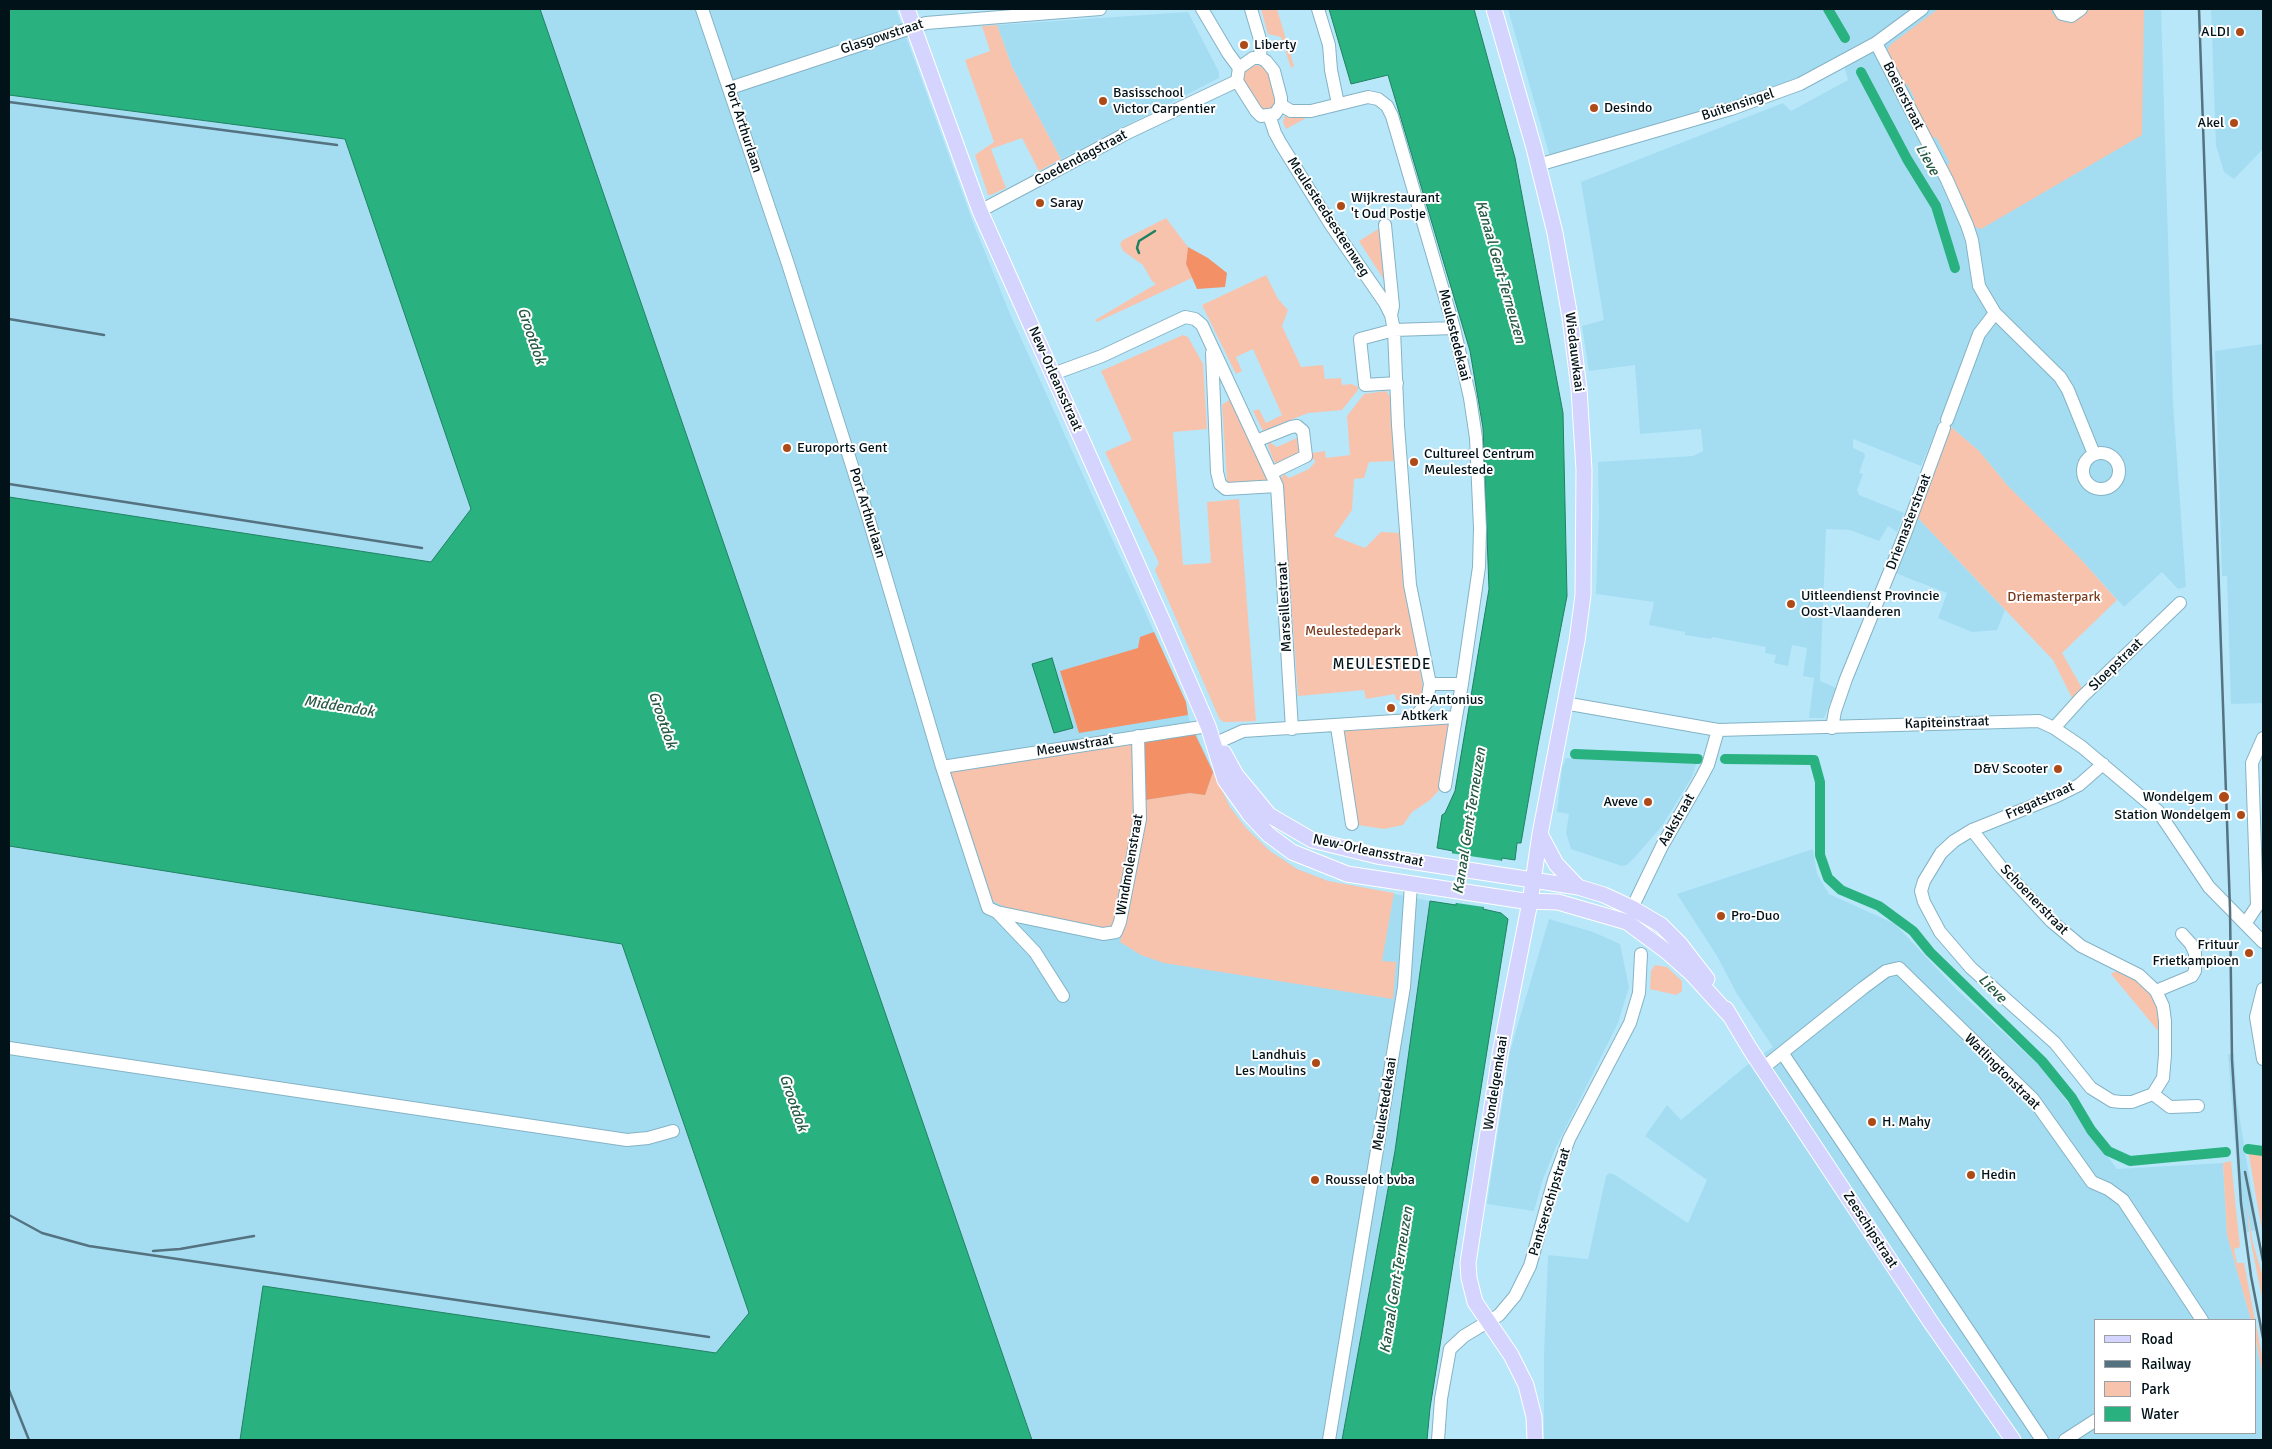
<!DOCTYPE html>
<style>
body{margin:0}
#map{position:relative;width:2272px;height:1449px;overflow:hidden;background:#b8e7fa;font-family:Signika,sans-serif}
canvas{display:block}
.frame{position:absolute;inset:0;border:10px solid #021219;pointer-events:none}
.legend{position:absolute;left:2094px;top:1319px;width:162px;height:115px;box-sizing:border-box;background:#fff;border:1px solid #9aa0a3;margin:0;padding:6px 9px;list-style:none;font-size:15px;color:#021219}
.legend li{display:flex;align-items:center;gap:10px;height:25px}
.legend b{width:25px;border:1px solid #9aa0a3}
</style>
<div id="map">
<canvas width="2272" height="1449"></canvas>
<div class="frame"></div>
<ul class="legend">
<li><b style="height:6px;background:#d4d4fe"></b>Road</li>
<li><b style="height:6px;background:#54727f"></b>Railway</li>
<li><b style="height:14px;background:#f8c3ad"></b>Park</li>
<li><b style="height:14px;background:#2ab180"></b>Water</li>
</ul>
</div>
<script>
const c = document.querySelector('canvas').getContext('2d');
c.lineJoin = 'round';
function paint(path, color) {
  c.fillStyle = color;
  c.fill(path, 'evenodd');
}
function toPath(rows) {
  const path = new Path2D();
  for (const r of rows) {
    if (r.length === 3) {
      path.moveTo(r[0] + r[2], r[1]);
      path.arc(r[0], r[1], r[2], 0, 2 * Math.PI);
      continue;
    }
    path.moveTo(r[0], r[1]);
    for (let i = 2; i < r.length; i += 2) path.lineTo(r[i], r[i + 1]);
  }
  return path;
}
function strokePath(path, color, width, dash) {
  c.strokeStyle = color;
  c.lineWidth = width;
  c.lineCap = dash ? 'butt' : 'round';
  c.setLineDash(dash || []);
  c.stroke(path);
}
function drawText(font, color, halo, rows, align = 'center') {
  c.font = font + ' Signika,sans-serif';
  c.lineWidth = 4;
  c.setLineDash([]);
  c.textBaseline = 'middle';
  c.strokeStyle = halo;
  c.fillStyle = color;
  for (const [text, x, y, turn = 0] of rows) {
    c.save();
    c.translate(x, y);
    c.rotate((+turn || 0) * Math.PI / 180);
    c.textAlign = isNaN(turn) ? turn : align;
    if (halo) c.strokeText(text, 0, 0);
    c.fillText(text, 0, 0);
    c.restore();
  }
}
paint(toPath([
 [540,9,896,9,974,225,1010,314,1186,702,1189,719,1230,807,1246,828,1270,851,1297,869,1328,881,1430,901,1395,1151,1342,1440,1032,1440],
 [1508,9,2161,9,2173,403,2186,587,2178,589,2162,572,2124,607,2078,556,2008,486,1979,451,1950,426,1940,420,1921,466,1853,439,1853,448,1864,453,1865,456,1859,473,1863,474,1857,490,1859,495,1904,513,1897,532,1888,526,1879,541,1850,530,1826,529,1820,681,1836,688,1824,718,1809,718,1814,678,1803,676,1807,648,1792,645,1788,666,1774,663,1776,655,1765,653,1766,647,1712,637,1711,639,1685,635,1685,632,1649,625,1654,602,1596,594,1599,514,1598,462,1693,456,1703,451,1701,429,1640,434,1635,365,1589,371,1582,326,1604,320,1581,182,1783,103,1791,111,1848,80,1842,58,1778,86,1708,112,1550,157],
 [2211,9,2263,9,2263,149,2234,179,2224,172,2216,146],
 [1188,12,1219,72,1219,78,1061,159,1012,67,997,25],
 [9,95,345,139,471,509,432,562,9,497],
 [2263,344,2263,703,2231,704,2227,576,2222,576,2215,351],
 [1917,517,2005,610,1997,630,1972,632,1938,618,1947,593,1895,573],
 [1566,758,1697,762,1692,777,1662,826,1635,857,1627,865,1622,866,1571,849,1566,833,1569,814,1557,812,1562,768],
 [9,846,622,944,749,1313,716,1353,263,1286,240,1440,9,1440],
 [1813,849,1817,874,1829,894,1895,924,1956,989,2042,1068,2117,1169,2223,1163,2227,1235,2251,1320,2096,1320,2096,1433,2256,1433,2256,1341,2263,1377,2263,1440,1544,1440,1544,1355,1548,1255,1588,1259,1606,1176,1609,1173,1615,1175,1688,1223,1707,1180,1645,1136,1667,1105,1681,1120,1746,1066,1773,1047,1737,994,1717,956,1677,894],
 [1549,919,1593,932,1620,944,1629,987,1618,1023,1556,1147,1543,1179,1534,1211,1487,1204,1510,1051],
 [2228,1054,2234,1054,2237,1102,2258,1230,2251,1231,2248,1214,2249,1232,2244,1232,2240,1208]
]), '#a4ddf2');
paint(toPath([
 [1261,9,1277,9,1294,66,1291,68,1281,37,1268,34],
 [1938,9,2052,9,2052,13,2061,21,2073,22,2083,15,2088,9,2144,9,2142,135,1981,229,1975,227,1965,202,1946,166,1950,163,1936,137,1931,139,1911,102,1915,99,1907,84,1903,86,1886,53,1890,45],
 [997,25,1012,67,1061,159,1039,171,1022,138,991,149,1006,188,991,195,988,195,975,155,994,142,965,60,990,51,982,26],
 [1256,65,1261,66,1268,73,1275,101,1272,109,1263,110,1259,107,1243,79,1245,70],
 [1288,116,1302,116,1308,117,1286,129,1283,122,1284,117],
 [1166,218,1188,247,1186,264,1192,278,1097,322,1095,320,1156,284,1152,281,1143,265,1123,251,1120,244,1123,240],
 [1380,228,1386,283,1359,241],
 [1266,275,1278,299,1288,310,1282,326,1301,367,1323,365,1325,379,1341,378,1342,385,1352,384,1358,387,1358,390,1342,410,1308,413,1263,431,1253,411,1259,409,1266,423,1282,415,1253,349,1236,357,1242,371,1236,374,1202,305],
 [1183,335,1188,337,1203,364,1207,429,1173,432,1183,565,1211,563,1207,502,1239,499,1256,721,1229,722,1223,722,1219,718,1155,570,1159,563,1105,452,1132,440,1101,371],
 [1386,391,1390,396,1394,461,1369,462,1364,478,1354,479,1352,510,1334,536,1365,548,1381,532,1400,533,1408,604,1425,699,1396,700,1395,694,1366,699,1364,690,1298,696,1283,486,1280,479,1284,474,1289,478,1309,469,1316,461,1311,458,1312,453,1325,451,1326,458,1350,455,1347,416,1364,394],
 [1229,400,1234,401,1268,479,1263,484,1230,485,1227,480,1222,405],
 [1950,426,1979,451,2008,486,2078,556,2117,600,2062,653,2082,688,2072,698,2053,660,1917,517],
 [1297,438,1299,453,1277,463,1274,462,1268,446,1269,442,1277,447],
 [1450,722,1444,785,1430,800,1412,812,1403,825,1384,829,1358,825,1341,730],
 [1132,742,1136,822,1114,926,1111,928,1098,928,1005,907,993,901,951,772],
 [1213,772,1230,807,1246,828,1270,851,1297,869,1328,881,1394,893,1382,961,1396,962,1393,999,1164,963,1141,955,1120,942,1144,819,1145,800,1190,793,1205,795],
 [1655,965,1667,967,1682,981,1682,991,1676,995,1650,989,1651,971],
 [2116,971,2136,981,2152,996,2157,1007,2159,1032,2111,974],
 [2248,1149,2263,1151,2263,1235,2256,1197],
 [2231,1161,2240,1247,2234,1249,2237,1263,2244,1263,2255,1320,2251,1320,2227,1235,2223,1163],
 [2246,1202,2253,1243,2263,1277,2263,1303,2251,1243],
 [2256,1324,2263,1361,2263,1377,2256,1341]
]), '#f8c3ad');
paint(toPath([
 [1188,247,1208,258,1227,273,1225,287,1197,289,1186,264],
 [1154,632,1186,702,1188,715,1079,733,1060,671,1138,648,1140,637],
 [1195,734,1213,772,1205,795,1190,793,1145,800,1143,740]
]), '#f49065');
const water = toPath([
 [9,9,540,9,1032,1440,240,1440,263,1286,716,1353,749,1313,622,944,9,846,9,497,431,562,471,509,345,139,9,95,9,9],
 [1329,9,1474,9,1515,158,1563,413,1567,596,1538,745,1521,843,1517,843,1515,860,1502,858,1501,864,1491,863,1483,909,1501,913,1508,919,1430,1408,1427,1440,1342,1440,1395,1151,1430,901,1456,905,1463,859,1452,857,1453,851,1437,848,1442,815,1445,813,1455,791,1489,589,1483,428,1470,351,1388,75,1351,84,1329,9],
 [1052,658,1073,728,1054,733,1032,664,1052,658]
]);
paint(water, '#2ab180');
strokePath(water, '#1e8161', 1);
paint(toPath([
 [1450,853,1503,861,1502,867,1493,866,1486,907,1491,908,1429,899,1454,902,1460,861,1451,859]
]), '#b8e7fa');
strokePath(toPath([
 [1139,253,1137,248,1139,241,1155,231]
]), '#1e8161', 2.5);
strokePath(toPath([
 [1828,9,1845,38],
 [1861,72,1907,159,1936,206,1955,268],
 [1575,754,1698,759],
 [1725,759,1814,760,1820,782,1820,855,1828,878,1841,890,1879,906,1913,931,1930,952,2042,1061,2072,1098,2091,1130,2108,1151,2130,1161,2226,1152],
 [2248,1149,2263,1151]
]), '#2ab180', 10);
const minor = toPath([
 [702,9,788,264,866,510,942,767,988,908,997,912,1035,952,1063,996],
 [1202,9,1228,53,1239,68],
 [1251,9,1261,43,1260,58],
 [1318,9,1329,45,1331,70,1338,104],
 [2059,9,2062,14,2071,16,2081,9],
 [1876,43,1947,180,1967,225,1972,240,1979,286,1995,313],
 [1253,58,1260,58,1266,61,1274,71,1281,98,1281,105,1275,114,1261,116,1256,111,1237,81,1239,68,1253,58],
 [730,88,926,23,1100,9],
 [1281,105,1291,111,1311,111,1368,97,1378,99,1387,106,1392,116,1454,328,1470,398,1476,438,1480,528,1479,567,1462,684],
 [1269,115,1275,133,1281,144,1331,225,1385,303,1391,315,1394,330,1398,425,1410,585,1430,684,1427,702,1413,720],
 [1538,165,1731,109,1800,84,1876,43,1922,9],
 [980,211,1125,134,1237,81],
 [1385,225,1393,306,1391,315],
 [1212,353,1217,472,1220,484,1226,489,1277,486],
 [1053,374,1102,356,1185,317,1195,319,1202,325,1277,486,1292,729],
 [1397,383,1365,385,1360,339,1394,330,1454,328],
 [1947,420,1979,334,1995,313,2060,377,2068,390,2094,454],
 [1256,441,1291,427,1297,426,1303,431,1306,456,1271,473],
 [2101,471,18],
 [1564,703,1718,730,2039,721,2054,728,2082,747,2158,811,2209,887,2263,942],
 [1337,727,1352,824],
 [1832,728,1835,711,1846,679,1905,534,1944,428],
 [2054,728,2082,697,2180,603],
 [1214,744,1243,731,1456,717,1462,684,1430,684],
 [942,767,1208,726],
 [1445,786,1456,717],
 [1972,830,2001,867,2051,921,2081,946,2139,975,2156,991,2163,1006,2165,1021,2165,1055,2163,1078,2153,1094,2132,1102,2121,1102,2112,1101,2091,1088,2055,1043,1971,968,1940,932,1924,902,1921,891,1924,881,1941,853,1954,841,1972,830,2057,796,2079,785,2103,764],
 [1632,908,1662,846,1700,780,1708,765,1718,730],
 [997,912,1103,934,1116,932,1120,922,1140,819,1138,736],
 [2245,924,2257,906,2252,763,2263,738],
 [2263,989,2256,1017,2263,1059],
 [2156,991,2192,976,2195,971,2195,953,2191,944,2182,934],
 [9,1048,627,1140,648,1138,673,1131],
 [1783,1054,2042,1440],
 [1763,1068,1863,988,1886,971,1899,968,2033,1099,2092,1182,2108,1189,2123,1200,2202,1320],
 [2153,1094,2170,1107,2198,1106],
 [1329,1440,1404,987,1411,885],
 [1438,1440,1441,1399,1450,1349,1464,1336,1499,1315,1515,1296,1530,1266,1554,1180,1569,1139,1630,1023,1639,993,1641,954],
 [2065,1440,2096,1420]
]);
const major = toPath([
 [907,9,980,211,1164,624,1208,726,1225,780,1250,815,1269,835,1292,852,1347,874,1524,901,1558,902,1627,922,1666,951,1692,974,1731,1017],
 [1494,9,1534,148,1555,233,1570,317,1579,389,1584,470,1583,595,1577,641,1540,834,1530,902,1500,1054,1468,1263,1469,1278,1475,1302,1511,1355,1526,1385,1534,1417,1535,1440],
 [1224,753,1236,775,1269,815,1312,840,1377,856,1578,887,1604,895,1632,908,1661,925,1680,944,1707,979],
 [1540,834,1556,864,1578,887],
 [1726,1009,1750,1049,1932,1324,2013,1440]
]);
strokePath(minor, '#85b3c5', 14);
strokePath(major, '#fff', 17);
strokePath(minor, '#fff', 12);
strokePath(major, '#d4d4fe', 15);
strokePath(toPath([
 [2199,9,2230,909,2232,1060,2241,1203,2251,1276,2263,1338],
 [9,102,337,145],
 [9,319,104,335],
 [9,484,422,548],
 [2245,1172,2263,1261],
 [9,1215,42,1233,89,1246,709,1337],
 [153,1251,180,1249,254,1236],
 [9,1390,29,1440]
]), '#54727f', 2.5);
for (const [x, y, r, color] of [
 [2240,32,5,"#ae4a17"],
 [1244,45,5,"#ae4a17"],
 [1103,101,5,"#ae4a17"],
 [1594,108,5,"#ae4a17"],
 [2234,123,5,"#ae4a17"],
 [1040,203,5,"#ae4a17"],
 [1341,206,5,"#ae4a17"],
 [787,448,5,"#ae4a17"],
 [1414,462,5,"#ae4a17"],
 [1791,604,5,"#ae4a17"],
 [1391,708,5,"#ae4a17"],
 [2058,769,5,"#ae4a17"],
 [2224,797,6,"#ae4a17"],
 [1648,802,5,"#ae4a17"],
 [2241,815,5,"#ae4a17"],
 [1721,916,5,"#ae4a17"],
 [2249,953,5,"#ae4a17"],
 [1316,1063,5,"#ae4a17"],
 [1872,1122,5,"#ae4a17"],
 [1971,1175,5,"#ae4a17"],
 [1315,1180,5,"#ae4a17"]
]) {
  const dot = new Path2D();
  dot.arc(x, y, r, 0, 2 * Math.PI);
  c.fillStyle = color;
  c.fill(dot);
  strokePath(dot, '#fff', 2);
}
drawText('14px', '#021219', '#fff', [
 ["ALDI",2230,32,"right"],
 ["Liberty",1254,45],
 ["Basisschool",1113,93],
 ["Victor Carpentier",1113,109],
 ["Desindo",1604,108],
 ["Akel",2224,123,"right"],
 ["Wijkrestaurant",1351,198],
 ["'t Oud Postje",1351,214],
 ["Saray",1050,203],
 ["Euroports Gent",797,448],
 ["Cultureel Centrum",1424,454],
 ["Meulestede",1424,470],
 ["Uitleendienst Provincie",1801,596],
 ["Oost-Vlaanderen",1801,612],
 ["Sint-Antonius",1401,700],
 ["Abtkerk",1401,716],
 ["D&V Scooter",2048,769,"right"],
 ["Wondelgem",2213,797,"right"],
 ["Aveve",1638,802,"right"],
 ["Station Wondelgem",2231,815,"right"],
 ["Pro-Duo",1731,916],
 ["Frituur",2239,945,"right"],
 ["Frietkampioen",2239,961,"right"],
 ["Landhuis",1306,1055,"right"],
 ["Les Moulins",1306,1071,"right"],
 ["H. Mahy",1882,1122],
 ["Hedin",1981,1175],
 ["Rousselot bvba",1325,1180]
], 'left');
drawText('14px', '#021219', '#fff', [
 ["Glasgowstraat",882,37,-18],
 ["Boeierstraat",1903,96,63],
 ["Buitensingel",1738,105,-18],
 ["Port Arthurlaan",743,128,72],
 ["Goedendagstraat",1081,158,-28],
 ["Meulesteedsesteenweg",1328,217,57],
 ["Meulestedekaai",1454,335,76],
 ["Wiedauwkaai",1574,352,83],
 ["New-Orleansstraat",1055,379,66],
 ["Port Arthurlaan",867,513,73],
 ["Driemasterstraat",1909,522,-69],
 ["Marseillestraat",1285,607,-93],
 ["Sloepstraat",2116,665,-44],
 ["Kapiteinstraat",1947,723,-2],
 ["Meeuwstraat",1075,746,-9],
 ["Fregatstraat",2040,801,-24],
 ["Aakstraat",1677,820,-60],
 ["New-Orleansstraat",1368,851,12],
 ["Windmolenstraat",1130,865,-80],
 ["Schoenerstraat",2034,900,46],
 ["Watlingtonstraat",2002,1072,45],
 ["Wondelgemkaai",1496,1083,-81],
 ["Meulestedekaai",1385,1104,-81],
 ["Pantserschipstraat",1550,1202,-73],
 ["Zeeschipstraat",1870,1230,57]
]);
drawText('14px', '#7a3a1d', '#fff', [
 ["Driemasterpark",2054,597],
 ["Meulestedepark",1353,631]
]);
drawText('italic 15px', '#275a44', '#fff', [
 ["Lieve",1927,160,61],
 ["Kanaal Gent-Terneuzen",1500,272,74],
 ["Grootdok",531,336,71],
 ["Middendok",339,707,9],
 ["Grootdok",662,720,71],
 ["Kanaal Gent-Terneuzen",1470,821,-81],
 ["Lieve",1992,989,45],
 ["Grootdok",793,1103,71],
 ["Kanaal Gent-Terneuzen",1397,1280,-81]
]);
c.letterSpacing = '1px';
drawText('15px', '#021219', '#fff', [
 ["MEULESTEDE",1382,665]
]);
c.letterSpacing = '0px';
</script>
